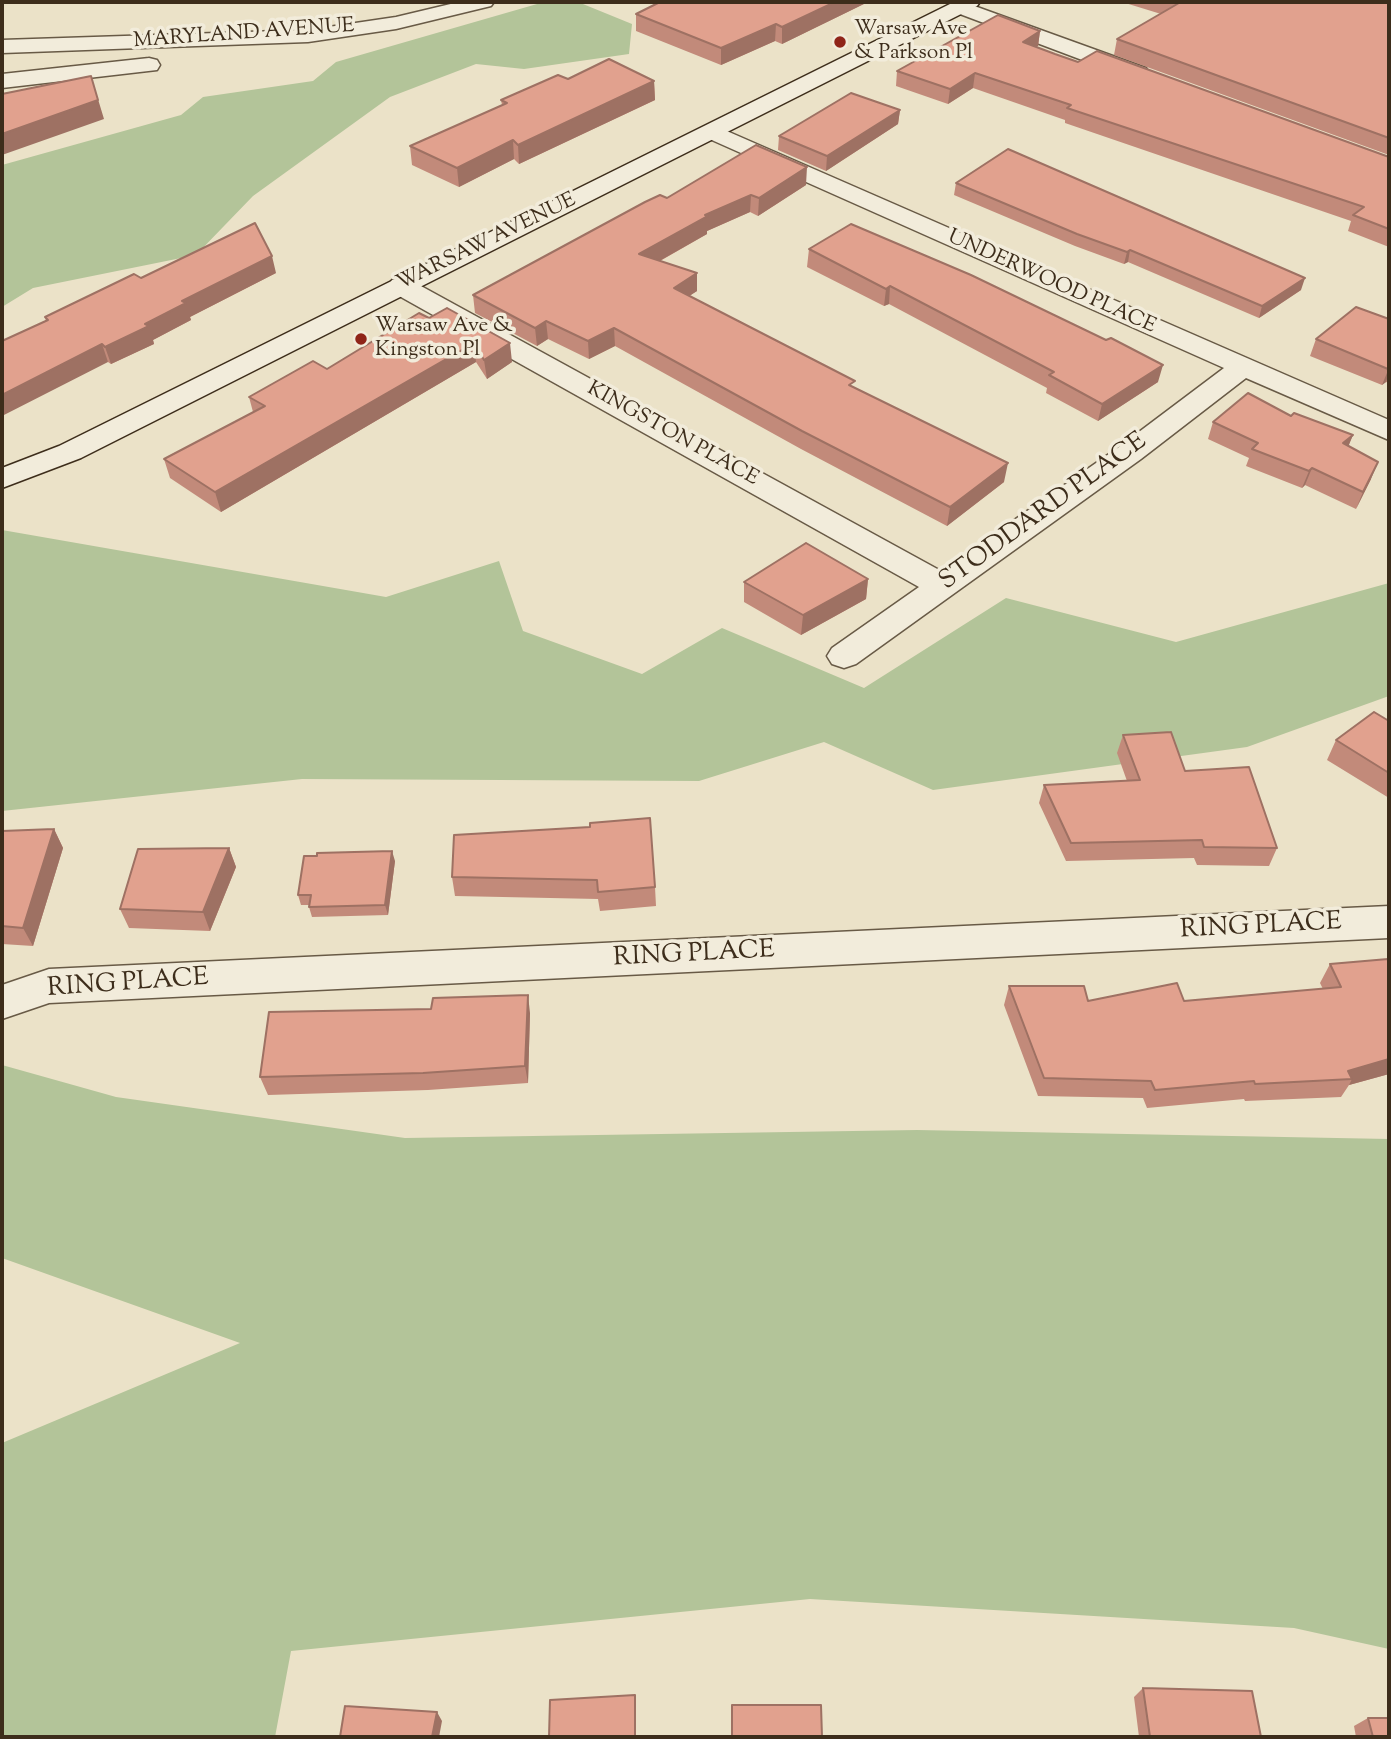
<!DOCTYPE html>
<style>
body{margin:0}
#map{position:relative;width:1391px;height:1739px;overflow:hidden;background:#ebe2c8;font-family:"Sorts Mill Goudy",serif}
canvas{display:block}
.frame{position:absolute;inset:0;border:4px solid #3d2d1b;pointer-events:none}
</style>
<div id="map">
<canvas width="1391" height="1739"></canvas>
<div class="frame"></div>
</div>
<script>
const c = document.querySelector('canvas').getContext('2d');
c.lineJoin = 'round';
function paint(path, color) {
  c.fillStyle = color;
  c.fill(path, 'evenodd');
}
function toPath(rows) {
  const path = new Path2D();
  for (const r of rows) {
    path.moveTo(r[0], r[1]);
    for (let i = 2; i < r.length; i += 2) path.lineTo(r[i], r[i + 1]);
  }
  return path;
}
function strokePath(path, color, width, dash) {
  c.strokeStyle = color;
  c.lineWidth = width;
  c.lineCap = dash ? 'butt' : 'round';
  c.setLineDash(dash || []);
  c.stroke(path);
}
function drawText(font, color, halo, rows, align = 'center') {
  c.font = font + ' "Sorts Mill Goudy",serif';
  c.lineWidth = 7;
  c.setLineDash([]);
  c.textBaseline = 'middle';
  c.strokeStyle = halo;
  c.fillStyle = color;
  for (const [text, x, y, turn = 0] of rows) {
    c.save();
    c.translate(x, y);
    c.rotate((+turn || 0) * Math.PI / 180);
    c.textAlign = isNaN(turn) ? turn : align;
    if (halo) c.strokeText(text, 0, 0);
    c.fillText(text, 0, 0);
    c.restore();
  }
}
paint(toPath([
 [544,2,578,2,632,24,629,54,524,69,476,64,390,97,253,196,196,255,33,288,2,307,2,165,181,115,203,97,313,81,336,62],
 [2,530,386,597,499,561,523,631,642,674,722,628,864,688,1006,598,1176,642,1389,583,1389,696,1247,747,933,790,824,742,699,781,302,779,2,811],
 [2,1065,116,1097,405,1138,917,1130,1389,1139,1389,1649,1294,1628,810,1599,291,1651,275,1737,2,1737,2,1443,240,1343,2,1258]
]), '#b3c499');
const minor = toPath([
 [459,2,494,2,491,6,396,29,308,42,2,53,2,40,308,30,396,17,459,2],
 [952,3,966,3,1146,68,1149,73,1146,78,1138,80,1130,78,952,11,948,7,952,3],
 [149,58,157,60,160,65,157,70,2,88,2,74,149,58],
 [713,125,1389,420,1389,440,1246,378,1141,459,856,664,844,668,832,664,827,656,832,648,919,587,392,292,388,286,392,280,401,278,410,280,941,571,1119,447,1224,368,705,137,701,132,705,127,713,125],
 [1389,906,1389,938,49,1003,2,1019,2,985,49,969,1389,906]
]);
const secondary = toPath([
 [954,2,980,2,977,6,81,458,2,488,2,468,59,446,954,2]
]);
strokePath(minor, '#685a46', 3);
strokePath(secondary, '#3d2d1b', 3);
paint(minor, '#f2ecdb');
paint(secondary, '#f2ecdb');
paint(toPath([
 [868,2,782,44,775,41,721,65,636,31,636,14],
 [1122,2,1389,2,1389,155,1114,55,1117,39,1161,14],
 [1040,31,1038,46,1036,47,1078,62,1389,157,1389,247,1348,231,1351,221,1065,123,1065,120,973,88,948,104,896,86,897,71],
 [568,79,654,81,655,100,519,164,514,159,459,187,412,165,410,146,502,105,501,100],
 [900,110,898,124,826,171,778,150,779,136],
 [956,183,1301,290,1259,318,1128,262,1124,264,1075,246,954,195],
 [806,185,758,216,750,212,707,231,707,234,660,261,697,273,697,291,689,296,854,388,1004,482,947,526,801,449,615,346,589,359,548,339,537,346,475,313,473,295,667,198],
 [809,249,1158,382,1098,421,1046,393,1047,388,889,304,884,306,807,267],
 [276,273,190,317,191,320,153,340,154,344,111,364,46,321,45,317,141,278],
 [429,318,512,362,487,379,476,362,221,512,170,478,164,459,253,412,249,397,327,369],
 [1389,319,1389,383,1386,382,1382,385,1310,356,1316,339],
 [1291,416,1353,435,1348,446,1371,479,1356,509,1305,485,1302,488,1246,466,1249,458,1208,439,1213,422],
 [868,579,866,599,801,635,744,602,744,582],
 [1389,721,1389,798,1327,760,1336,740],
 [1123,735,1185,771,1277,848,1269,866,1197,865,1194,858,1066,861,1039,803,1044,785,1127,781,1117,753],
 [54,829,63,848,33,946,2,944,2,831],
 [454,835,655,887,656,906,600,911,598,899,455,896,452,877],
 [229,848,236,867,210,931,129,928,120,909],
 [395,861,388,915,312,917,309,907,310,905,301,905,298,895],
 [1330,964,1389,1074,1349,1085,1341,1097,1245,1101,1244,1099,1147,1108,1143,1098,1038,1096,1004,1005,1009,986,1088,1001,1184,1001,1323,989,1320,983],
 [530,1013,528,1083,428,1090,268,1095,260,1077],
 [1143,1688,1261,1737,1139,1737,1134,1697],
 [1368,1718,1389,1737,1356,1737,1354,1726]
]), '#c28a7a');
paint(toPath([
 [835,2,868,2,782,44,782,27],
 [776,24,775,41,721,65,721,48],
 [1040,31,1038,46,1021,57,1023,42],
 [975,73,973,88,948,104,950,89],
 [91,76,104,119,2,155,2,134],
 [654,81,655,100,519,164,518,145],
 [900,110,898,124,826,171,827,156],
 [513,140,514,159,459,187,457,168],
 [807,167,806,185,758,216,759,198],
 [751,195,750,212,707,231,707,234,640,272,639,254,705,215],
 [1130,250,1128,262,1124,264,1127,252],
 [272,256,276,273,190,317,191,320,153,340,154,344,111,364,105,347,182,301],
 [697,273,697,291,674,306,674,288],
 [1305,278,1301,290,1259,318,1262,306],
 [890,286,889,304,884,306,886,289],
 [546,321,548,339,537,346,535,328],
 [614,328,615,346,589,359,588,341],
 [474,343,476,362,221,512,215,492],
 [510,343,512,362,487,379,484,360],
 [102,344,108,362,2,416,2,395],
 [1163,365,1158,382,1098,421,1102,404],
 [1389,368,1389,373,1386,382,1382,385],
 [1353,435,1346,452,1343,443],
 [1378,462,1371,479,1356,509,1363,492],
 [1008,463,1004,482,947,526,950,507],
 [1312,468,1305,485,1302,488,1309,471],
 [868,579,866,599,801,635,803,615],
 [54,829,63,848,33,946,23,928],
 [229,848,236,867,210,931,203,912],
 [392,851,395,861,388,915,385,905],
 [528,995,530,1013,528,1083,525,1066],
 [1389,1059,1389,1074,1349,1085,1352,1079,1348,1071],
 [635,1695,636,1704,636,1737,635,1737],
 [437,1712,442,1721,439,1737,432,1737]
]), '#9e7163');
const building = toPath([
 [660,2,835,2,782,27,776,24,721,48,636,14,660,2],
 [1175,2,1389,2,1389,138,1117,39,1179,3,1175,2],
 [998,15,1040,31,1023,42,1055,54,1078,62,1097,51,1389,157,1389,229,1353,215,1364,207,1067,108,1071,105,975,73,950,89,897,71,998,15],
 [609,59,654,81,518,145,513,140,457,168,410,146,507,103,501,100,558,75,568,79,609,59],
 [91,76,98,100,2,134,2,94,91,76],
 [851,93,900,110,827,156,779,136,851,93],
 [756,145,807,167,759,198,751,195,705,215,708,216,639,254,697,273,674,288,855,381,849,385,1008,463,950,507,802,431,614,328,588,341,546,321,535,328,473,295,645,202,660,195,667,198,756,145],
 [1008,149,1305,278,1262,306,1130,250,1127,252,1077,234,956,183,1008,149],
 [255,223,272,256,182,301,186,303,145,324,149,326,105,347,102,344,2,395,2,341,48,320,45,317,134,274,141,278,255,223],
 [851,224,971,275,1106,340,1111,338,1163,365,1102,404,1049,375,1054,372,890,286,886,289,809,249,851,224],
 [1356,307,1389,319,1388,369,1316,339,1356,307],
 [447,308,510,343,484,360,474,343,215,492,164,459,265,406,249,397,313,361,327,369,419,313,429,318,447,308],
 [1248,393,1291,416,1294,413,1353,435,1343,443,1378,462,1363,492,1312,468,1309,471,1252,449,1258,443,1213,422,1248,393],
 [806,543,868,579,803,615,744,582,806,543],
 [1374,712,1389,721,1389,773,1336,740,1374,712],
 [1171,732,1185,771,1249,767,1277,848,1204,847,1202,840,1071,843,1044,785,1140,780,1123,735,1171,732],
 [650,818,655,887,598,892,597,880,452,877,454,835,590,827,590,823,650,818],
 [54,829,23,928,2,926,2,831,54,829],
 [229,848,203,912,120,909,138,849,229,848],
 [392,851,385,905,309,907,311,895,298,895,304,856,317,856,317,853,392,851],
 [1388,959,1389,1059,1348,1071,1352,1079,1255,1084,1254,1081,1155,1090,1151,1081,1044,1078,1009,986,1084,986,1088,1001,1177,983,1184,1001,1341,987,1330,964,1388,959],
 [528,995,525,1066,423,1073,260,1077,269,1012,431,1009,433,998,528,995],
 [1143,1688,1252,1691,1261,1737,1150,1737,1143,1688],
 [635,1695,635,1737,549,1737,550,1700,635,1695],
 [732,1705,821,1705,822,1737,732,1737,732,1705],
 [345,1706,437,1712,432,1737,340,1737,345,1706],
 [1368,1718,1389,1718,1389,1737,1373,1737,1368,1718]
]);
paint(building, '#e1a18e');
strokePath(building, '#9e7163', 2);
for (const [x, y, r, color] of [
 [840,42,7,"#8f2418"],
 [361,339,7,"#8f2418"]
]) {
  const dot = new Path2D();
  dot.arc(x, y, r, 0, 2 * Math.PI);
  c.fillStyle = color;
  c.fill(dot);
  strokePath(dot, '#f2ecdb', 2.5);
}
drawText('21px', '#3d2d1b', '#f2ecdb', [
 ["Warsaw Ave",854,30],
 ["& Parkson Pl",854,54],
 ["Warsaw Ave &",375,327],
 ["Kingston Pl",375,351]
], 'left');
drawText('21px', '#3d2d1b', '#f2ecdb', [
 ["MARYLAND AVENUE",244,35,-4],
 ["WARSAW AVENUE",487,243,-26],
 ["UNDERWOOD PLACE",1051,283,24],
 ["KINGSTON PLACE",672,435,29]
]);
drawText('26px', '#3d2d1b', '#f2ecdb', [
 ["STODDARD PLACE",1044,513,-36],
 ["RING PLACE",1261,928,-3],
 ["RING PLACE",694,956,-3],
 ["RING PLACE",128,985,-4]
]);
</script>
